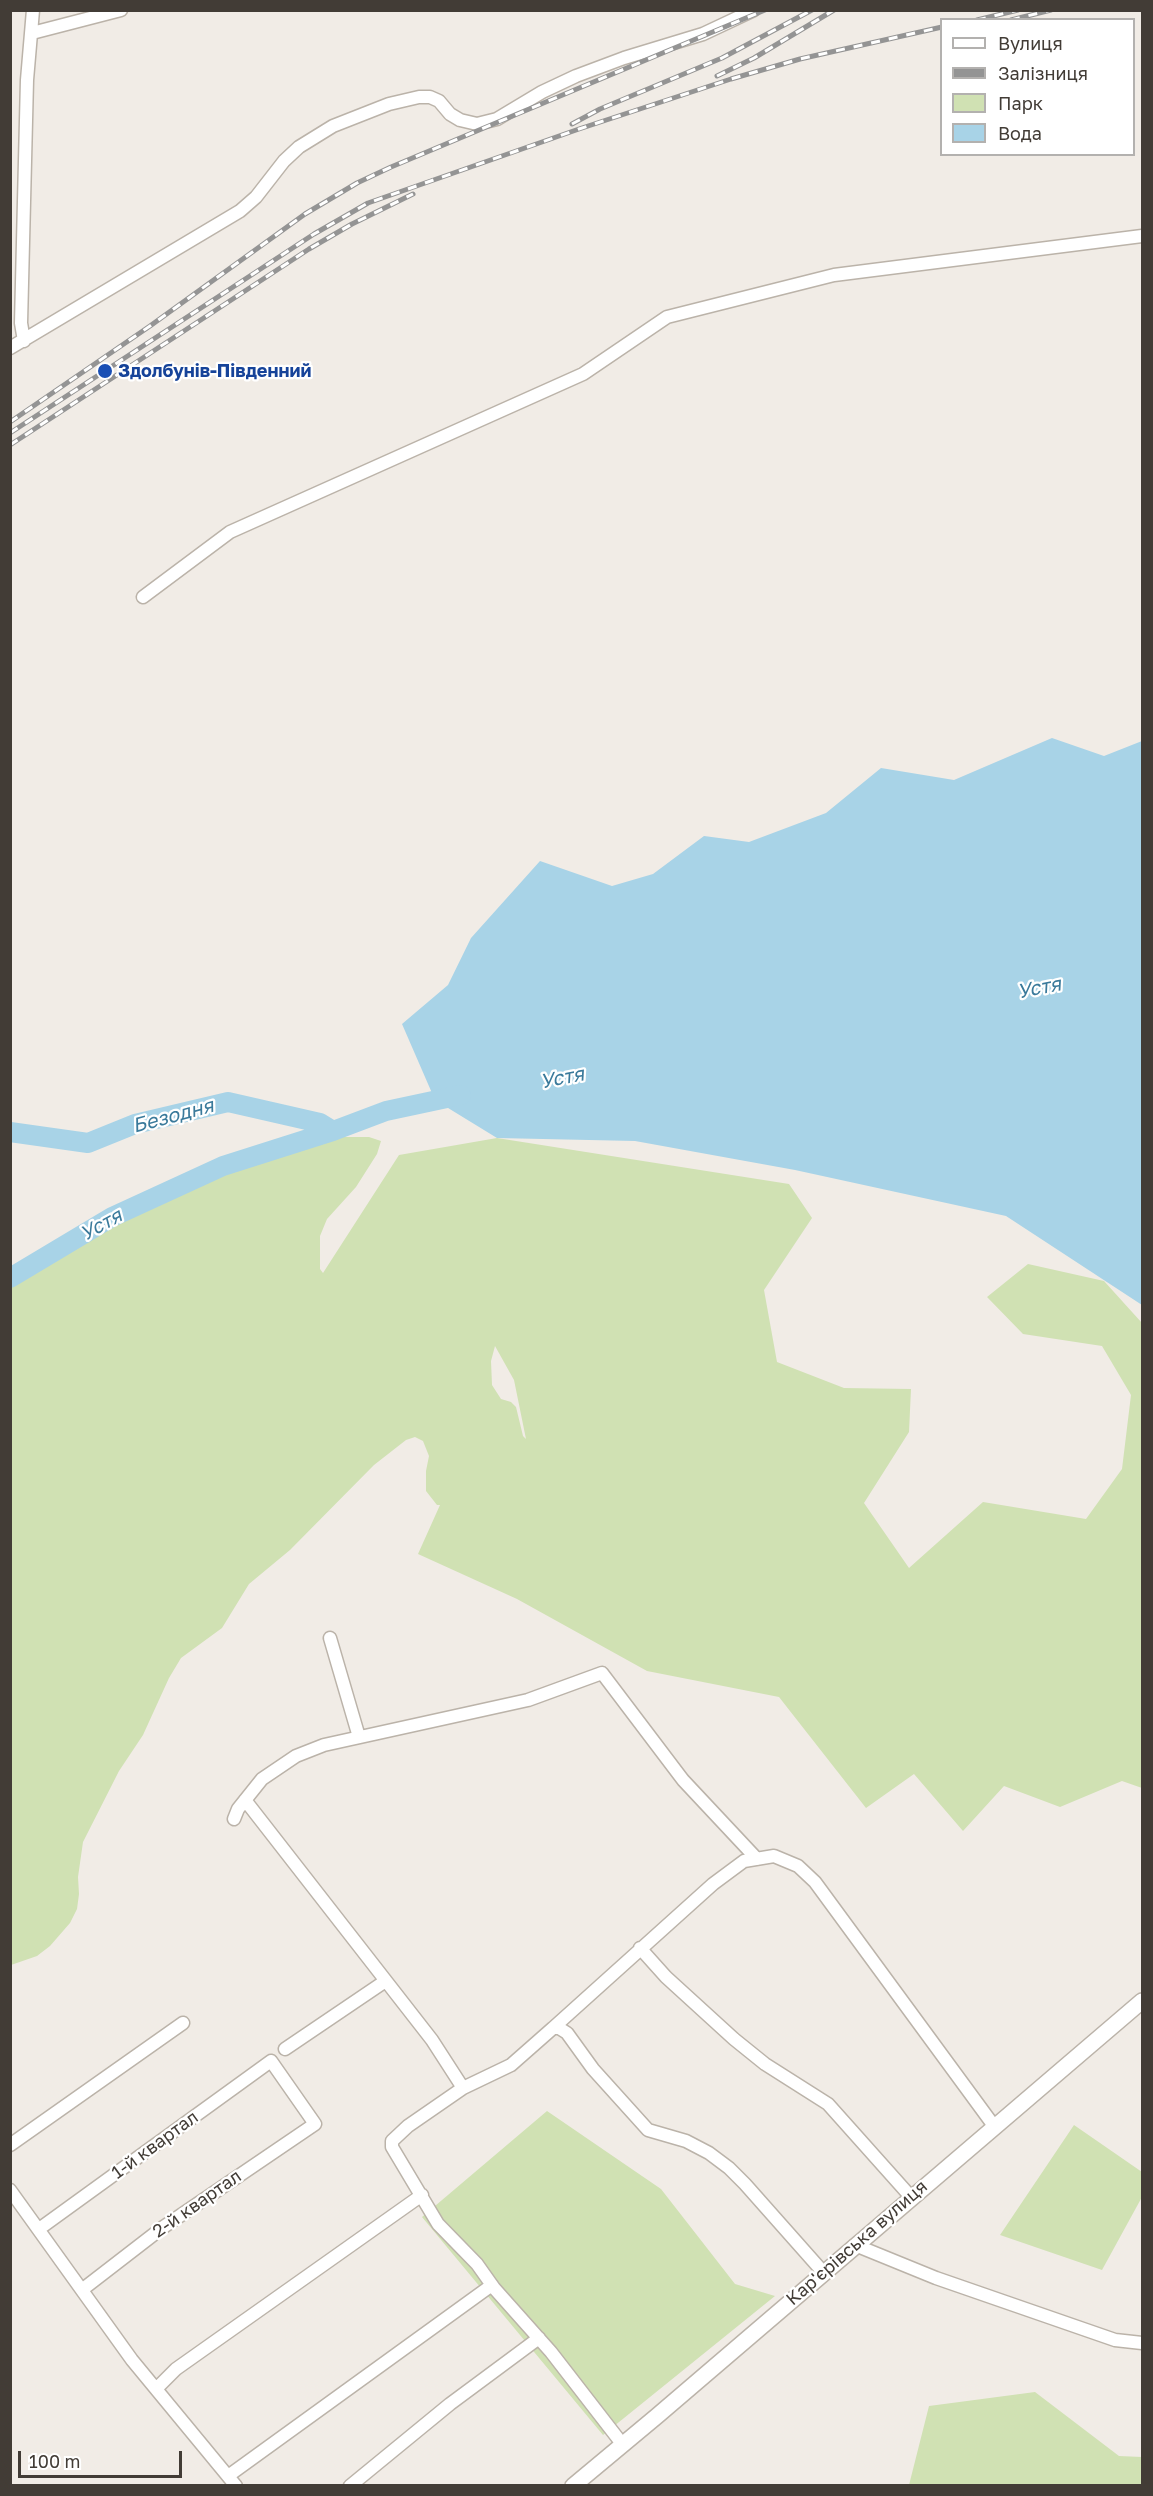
<!DOCTYPE html>
<meta charset="utf-8">
<style>
body{margin:0}
#map{position:relative;width:1153px;height:2496px;overflow:hidden;background:#f1ece6;font-family:"Golos Text",sans-serif}
canvas{display:block}
.frame{position:absolute;inset:0;border:12px solid #423c36;pointer-events:none}
.legend{position:absolute;left:940px;top:18px;width:195px;height:138px;box-sizing:border-box;background:#fff;border:2px solid #b3b1af;margin:0;padding:8px 10px;list-style:none;font-size:18px;color:#423c36}
.legend li{display:flex;align-items:center;gap:12px;height:30px}
.legend b{width:30px;border:2px solid #b3b1af}
.scale{position:absolute;left:18px;top:2451px;width:164px;height:27px;box-sizing:border-box;border:3px solid #423c36;border-top:0;padding-left:8px;font-size:18px;line-height:21px;white-space:nowrap;color:#423c36;-webkit-text-stroke:4px #fff;paint-order:stroke}
</style>
<div id="map">
<canvas width="1153" height="2496"></canvas>
<div class="frame"></div>
<ul class="legend">
<li><b style="height:8px;background:#fff"></b>Вулиця</li>
<li><b style="height:8px;background:#949494"></b>Залізниця</li>
<li><b style="height:16px;background:#d0e1b3"></b>Парк</li>
<li><b style="height:16px;background:#a8d3e7"></b>Вода</li>
</ul>
<div class="scale">100 m</div>
</div>
<script>
const c = document.querySelector('canvas').getContext('2d');
c.lineJoin = 'round';
function paint(path, color) {
  c.fillStyle = color;
  c.fill(path, 'evenodd');
}
function toPath(rows) {
  const path = new Path2D();
  for (const r of rows) {
    path.moveTo(r[0], r[1]);
    for (let i = 2; i < r.length; i += 2) path.lineTo(r[i], r[i + 1]);
  }
  return path;
}
function strokePath(path, color, width, dash) {
  c.strokeStyle = color;
  c.lineWidth = width;
  c.lineCap = dash ? 'butt' : 'round';
  c.setLineDash(dash || []);
  c.stroke(path);
}
function drawText(font, color, halo, rows, align = 'center') {
  c.font = font + ' "Golos Text",sans-serif';
  c.lineWidth = 4.5;
  c.setLineDash([]);
  c.textBaseline = 'middle';
  c.strokeStyle = halo;
  c.fillStyle = color;
  for (const [text, x, y, turn = 0] of rows) {
    c.save();
    c.translate(x, y);
    c.rotate((+turn || 0) * Math.PI / 180);
    c.textAlign = isNaN(turn) ? turn : align;
    if (halo) c.strokeText(text, 0, 0);
    c.fillText(text, 0, 0);
    c.restore();
  }
}
paint(toPath([
 [335,1137,369,1137,381,1141,377,1154,356,1187,327,1219,320,1236,320,1269,323,1273,399,1155,497,1138,789,1184,812,1218,764,1290,777,1362,844,1388,911,1389,909,1432,864,1503,909,1568,983,1502,1086,1519,1122,1469,1131,1395,1102,1346,1023,1334,987,1297,1028,1264,1104,1281,1142,1323,1142,1788,1122,1781,1060,1807,1004,1786,963,1831,914,1774,866,1808,779,1697,647,1671,517,1599,418,1554,440,1505,437,1505,426,1491,426,1471,429,1456,423,1441,415,1437,406,1440,374,1465,290,1550,249,1584,222,1628,181,1658,169,1678,143,1735,119,1771,83,1842,78,1877,79,1894,77,1909,70,1923,50,1946,37,1956,11,1965,11,1285,121,1222,226,1173],
 [495,1346,514,1380,526,1439,523,1436,516,1407,511,1402,501,1399,492,1385,491,1361],
 [547,2111,661,2189,735,2284,775,2296,603,2435,422,2217],
 [1074,2125,1142,2172,1142,2197,1102,2270,1000,2235],
 [1035,2392,1119,2456,1142,2457,1142,2485,909,2485,929,2406]
]), '#d0e1b3');
paint(toPath([
 [1052,738,1104,756,1142,741,1142,1305,1006,1216,795,1170,635,1141,497,1138,435,1100,402,1024,448,985,471,938,540,861,612,886,653,874,704,836,749,842,826,813,881,768,954,780]
]), '#a8d3e7');
strokePath(toPath([
 [10,1132,88,1143,135,1124,228,1102,320,1123,333,1131],
 [10,1278,112,1217,223,1166,333,1131,386,1111,461,1095]
]), '#a8d3e7', 20);
const minor = toPath([
 [32,33,121,10],
 [24,341,21,323,27,80,33,10],
 [10,348,240,211,256,197,284,161,299,147,333,126,389,104,419,97,430,97,439,101,450,114,460,120,477,124,497,119,542,92,576,76,624,58,703,34,754,10],
 [143,597,230,532,583,374,667,317,834,275,1142,236],
 [330,1638,359,1737],
 [245,1800,432,2040,463,2088,408,2126,392,2141,392,2147,438,2224,477,2264,494,2288,551,2352,623,2445],
 [234,1819,238,1809,262,1779,296,1756,324,1745,528,1700,602,1673,683,1780,757,1859],
 [640,1948,666,1977,734,2039,765,2064,828,2104,911,2197],
 [553,2028,713,1884,744,1861,774,1856,798,1866,815,1882,994,2126],
 [285,2049,384,1982],
 [463,2088,511,2065,553,2028,559,2028,567,2033,593,2069,648,2130,686,2141,709,2153,729,2168,745,2184,823,2272],
 [10,2145,183,2023],
 [10,2190,132,2360,236,2486],
 [39,2229,271,2061,315,2124,162,2228,83,2289],
 [855,2245,936,2278,1115,2340,1142,2343],
 [156,2389,176,2369,422,2195],
 [228,2476,492,2285],
 [350,2486,450,2404,539,2338]
]);
const tertiary = toPath([
 [573,2486,657,2416,1142,2001]
]);
strokePath(minor, '#bbb3a9', 15);
strokePath(tertiary, '#bbb3a9', 18);
strokePath(minor, '#fff', 12);
strokePath(tertiary, '#fff', 15);
const rail = toPath([
 [977,20,1018,10],
 [1011,20,1051,10],
 [717,76,754,58,834,10],
 [572,124,600,109,722,58,812,10],
 [10,422,150,326,305,214,357,183,391,167,765,10],
 [10,433,314,234,368,203,579,129,731,79,800,59,942,27],
 [10,445,309,249,352,224,413,194]
]);
strokePath(rail, '#949494', 5);
strokePath(rail, '#fff', 3, [9]);
for (const [x, y, r, color] of [
 [105,371,8,"#1a4fb4"]
]) {
  const dot = new Path2D();
  dot.arc(x, y, r, 0, 2 * Math.PI);
  c.fillStyle = color;
  c.fill(dot);
  strokePath(dot, '#fff', 2);
}
drawText('bold 18px', '#164399', '#fff', [
 ["Здолбунів-Південний",118,371]
], 'left');
drawText('18px', '#423c36', '#fff', [
 ["1-й квартал",155,2145,-36],
 ["2-й квартал",197,2204,-35],
 ["Кар'єрівська вулиця",857,2243,-41]
]);
drawText('italic 20px', '#3a7a9b', '#fff', [
 ["Устя",1039,988,-11],
 ["Устя",562,1078,-11],
 ["Безодня",173,1116,-15],
 ["Устя",101,1225,-29]
]);
</script>
